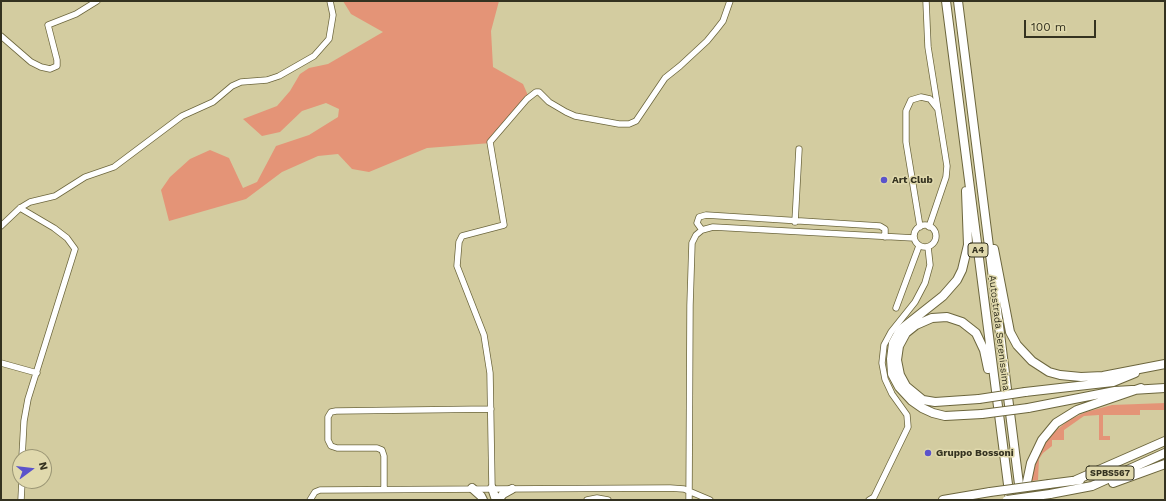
<!DOCTYPE html>
<style>
body{margin:0}
#map{position:relative;width:1166px;height:501px;overflow:hidden;background:#d3cca0;font-family:"Work Sans",sans-serif}
canvas{display:block}
.frame{position:absolute;inset:0;border:2px solid #343220;pointer-events:none}
.north{position:absolute;left:12px;top:449px;width:40px;height:40px;box-sizing:border-box;background:#e0d9ad;border:1px solid #9b9675;border-radius:50%;rotate:75deg;font-size:11px;font-weight:700;line-height:16px;text-align:center;color:#343220}
.north::after{content:'';display:block;margin:auto;width:14px;height:18px;background:#5b53cb;clip-path:polygon(50% 0,100% 100%,50% 72%,0 100%)}
.scale{position:absolute;left:1024px;top:20px;width:72px;height:18px;box-sizing:border-box;border:2px solid #343220;border-top:0;padding-left:5px;font-size:12px;line-height:14px;white-space:nowrap;color:#343220;-webkit-text-stroke:3px #e0d9ad;paint-order:stroke}
</style>
<div id="map">
<canvas width="1166" height="501"></canvas>
<div class="frame"></div>
<div class="north">N</div>
<div class="scale">100 m</div>
</div>
<script>
const c = document.querySelector('canvas').getContext('2d');
c.lineJoin = 'round';
function paint(path, color) {
  c.fillStyle = color;
  c.fill(path, 'evenodd');
}
function toPath(rows) {
  const path = new Path2D();
  for (const r of rows) {
    if (r.length === 3) {
      path.moveTo(r[0] + r[2], r[1]);
      path.arc(r[0], r[1], r[2], 0, 2 * Math.PI);
      continue;
    }
    path.moveTo(r[0], r[1]);
    for (let i = 2; i < r.length; i += 2) path.lineTo(r[i], r[i + 1]);
  }
  return path;
}
function strokePath(path, color, width, dash) {
  c.strokeStyle = color;
  c.lineWidth = width;
  c.lineCap = dash ? 'butt' : 'round';
  c.setLineDash(dash || []);
  c.stroke(path);
}
function drawText(font, color, halo, rows, align = 'center') {
  c.font = font + ' "Work Sans",sans-serif';
  c.lineWidth = 3;
  c.setLineDash([]);
  c.textBaseline = 'middle';
  c.strokeStyle = halo;
  c.fillStyle = color;
  for (const [text, x, y, turn = 0] of rows) {
    c.save();
    c.translate(x, y);
    c.rotate((+turn || 0) * Math.PI / 180);
    c.textAlign = isNaN(turn) ? turn : align;
    if (halo) c.strokeText(text, 0, 0);
    c.fillText(text, 0, 0);
    c.restore();
  }
}
paint(toPath([
 [343,1,499,1,491,31,493,67,523,84,530,100,491,143,427,148,369,172,352,169,338,154,318,156,282,172,246,199,169,221,161,190,170,177,190,159,210,150,229,158,243,188,257,182,276,146,309,135,338,117,339,109,326,103,302,111,280,132,262,136,243,119,277,106,290,91,300,74,309,68,328,64,383,32,351,14],
 [1165,403,1165,410,1140,410,1140,415,1103,415,1103,436,1110,436,1110,440,1099,440,1099,415,1084,416,1064,430,1064,440,1052,440,1052,446,1043,453,1039,459,1038,480,1031,481,1034,466,1040,450,1053,433,1069,420,1086,412,1112,405]
]), '#e49477');
const minor = toPath([
 [926,1,928,47,947,166,946,177,929,227],
 [1,36,31,62,41,67,50,69,57,66,57,60,48,25,76,14,97,1],
 [20,208,54,228,67,238,75,249,28,399,24,421,22,457],
 [795,222,799,149],
 [925,236,11],
 [1,226,20,208,30,202,55,196,85,177,114,167,182,116,213,102,232,86,241,82,267,80,279,76,314,56,329,39,333,15,330,1],
 [920,227,906,142,906,111,911,100,921,97,930,99,937,108],
 [702,230,697,223,699,217,706,215,880,226,885,229,885,237],
 [896,308,919,246],
 [1,363,37,373],
 [492,488,490,373,484,335,457,266,459,242,462,236,504,225,490,142,527,99,536,92,539,92,549,102,566,112,575,116,619,124,629,124,636,121,665,78,680,66,707,41,716,30,723,21,730,1],
 [384,489,384,456,382,450,377,448,337,448,331,446,328,440,328,417,331,412,336,411,491,409],
 [21,500,22,481],
 [310,500,315,492,320,490,670,488,684,489,710,500],
 [587,500,597,498,608,500],
 [689,500,690,305,692,243,696,235,702,230,713,227,914,238],
 [869,500,874,497,908,427,907,415,892,394,885,379,882,363,884,345,891,332,915,302,925,283,930,265,928,247]
]);
const highway = toPath([
 [946,1,1010,500],
 [958,1,1021,500],
 [966,191,968,245,962,270,957,280,943,296,900,330,893,343,891,359,892,374,899,387,912,401,922,408,933,413,945,416,982,414],
 [994,249,1010,332,1017,345,1032,361,1049,372,1060,375,1081,377,1103,376,1165,364],
 [1025,392,1113,382,1135,373],
 [979,399,935,402,923,400,906,386,900,375,897,360,899,346,906,333,916,325,932,318,947,317,962,322,976,333,984,350,988,369],
 [1028,408,1115,391,1165,388],
 [1076,480,1165,441],
 [1113,483,1165,464],
 [1049,484,1080,480],
 [472,488,481,496,483,500],
 [492,488,496,500],
 [1050,494,1092,486,1165,453],
 [498,500,503,494,512,489],
 [943,500,990,492],
 [1028,500,1027,482,1031,463,1042,440,1056,423,1077,410,1141,388]
]);
strokePath(minor, '#6c663d', 7);
strokePath(highway, '#6c663d', 10);
strokePath(minor, '#fff', 5.5);
strokePath(highway, '#fff', 8);
const highwayBridge = toPath([
 [979,399,1025,392],
 [982,414,1028,408],
 [990,492,1049,484],
 [1007,500,1050,494]
]);
strokePath(highwayBridge, '#6c663d', 10, []);
strokePath(highwayBridge, '#fff', 8);
for (const [x, y, r, color] of [
 [884,180,4,"#5b53cb"],
 [928,453,4,"#5b53cb"]
]) {
  const dot = new Path2D();
  dot.arc(x, y, r, 0, 2 * Math.PI);
  c.fillStyle = color;
  c.fill(dot);
  strokePath(dot, '#e0d9ad', 1.5);
}
for (const [x, y, w] of [
 [978,250,20],
 [1110,473,48]
]) {
  const box = new Path2D();
  box.roundRect(x - w / 2, y - 7, w, 14, 3);
  c.fillStyle = '#e0d9ad';
  c.fill(box);
  strokePath(box, '#343220', 1);
}
drawText('bold 9px', '#343220', null, [
 ["A4",978,250],
 ["SPBS567",1110,473]
]);
drawText('bold 10px', '#343220', '#e0d9ad', [
 ["Art Club",892,180],
 ["Gruppo Bossoni",936,453]
], 'left');
drawText('10px', '#343220', '#e0d9ad', [
 ["Autostrada Serenissima",999,333,83]
]);
</script>
